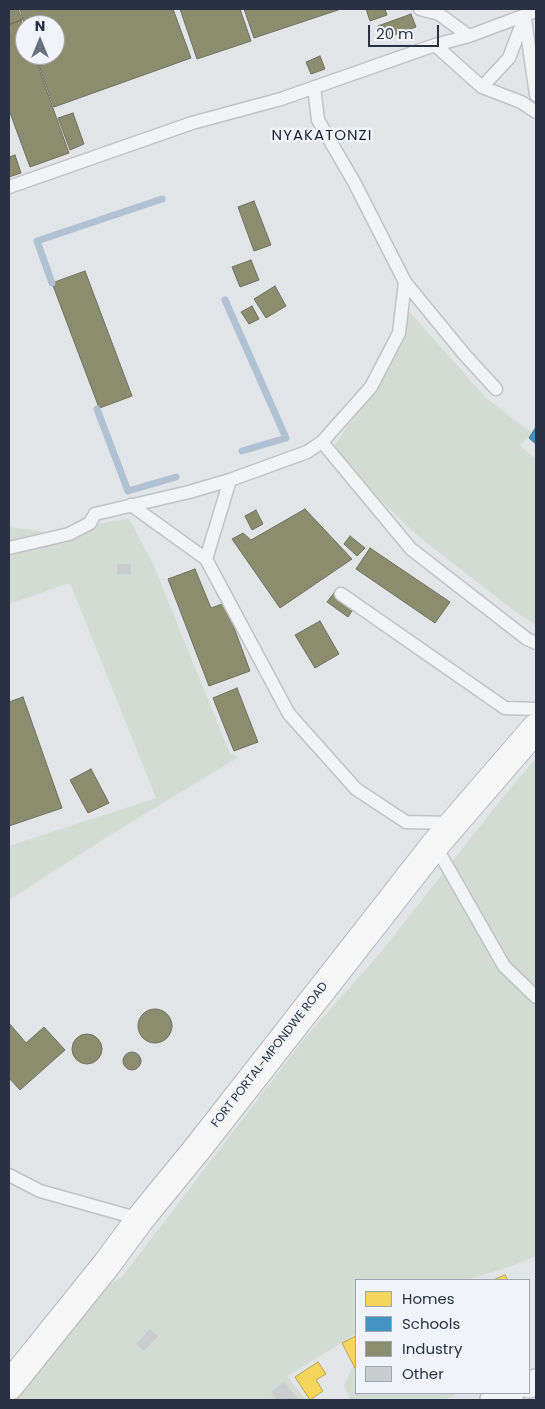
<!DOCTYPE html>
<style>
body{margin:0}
#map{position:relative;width:545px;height:1409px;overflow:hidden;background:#e2e5e8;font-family:Poppins,sans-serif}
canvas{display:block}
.frame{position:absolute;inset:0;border:10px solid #283242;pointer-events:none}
.legend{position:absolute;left:355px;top:1279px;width:175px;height:115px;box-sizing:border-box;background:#f0f3f7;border:1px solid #a0a6af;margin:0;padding:6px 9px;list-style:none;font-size:15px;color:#283242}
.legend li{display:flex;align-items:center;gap:10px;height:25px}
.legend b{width:25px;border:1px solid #a0a6af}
.north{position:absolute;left:15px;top:15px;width:50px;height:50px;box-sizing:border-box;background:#f0f3f7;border:1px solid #a0a6af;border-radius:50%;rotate:0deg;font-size:14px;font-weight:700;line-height:20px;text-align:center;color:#283242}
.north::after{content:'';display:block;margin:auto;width:18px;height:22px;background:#69717c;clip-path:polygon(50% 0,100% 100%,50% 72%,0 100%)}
.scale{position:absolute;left:368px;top:25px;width:71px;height:22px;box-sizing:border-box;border:2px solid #283242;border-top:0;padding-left:6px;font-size:15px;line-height:18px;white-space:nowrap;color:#283242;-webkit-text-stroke:4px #f0f3f7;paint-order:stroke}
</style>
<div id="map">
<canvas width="545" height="1409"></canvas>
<div class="frame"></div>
<ul class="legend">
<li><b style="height:14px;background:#f6d55c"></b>Homes</li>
<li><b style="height:14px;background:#4393c3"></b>Schools</li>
<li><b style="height:14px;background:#8c8c6e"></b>Industry</li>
<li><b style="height:14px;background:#cacdd0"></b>Other</li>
</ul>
<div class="north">N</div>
<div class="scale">20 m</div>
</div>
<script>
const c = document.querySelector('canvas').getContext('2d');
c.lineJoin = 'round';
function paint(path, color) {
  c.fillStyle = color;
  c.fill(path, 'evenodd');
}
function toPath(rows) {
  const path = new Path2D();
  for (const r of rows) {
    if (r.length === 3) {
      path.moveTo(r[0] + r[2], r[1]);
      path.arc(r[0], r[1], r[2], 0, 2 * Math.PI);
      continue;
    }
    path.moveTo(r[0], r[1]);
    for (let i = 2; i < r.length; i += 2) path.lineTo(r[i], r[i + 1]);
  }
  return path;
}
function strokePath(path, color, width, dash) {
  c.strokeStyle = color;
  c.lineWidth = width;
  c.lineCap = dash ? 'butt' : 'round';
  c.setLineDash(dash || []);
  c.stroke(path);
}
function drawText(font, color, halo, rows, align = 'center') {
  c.font = font + ' Poppins,sans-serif';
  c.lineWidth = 5;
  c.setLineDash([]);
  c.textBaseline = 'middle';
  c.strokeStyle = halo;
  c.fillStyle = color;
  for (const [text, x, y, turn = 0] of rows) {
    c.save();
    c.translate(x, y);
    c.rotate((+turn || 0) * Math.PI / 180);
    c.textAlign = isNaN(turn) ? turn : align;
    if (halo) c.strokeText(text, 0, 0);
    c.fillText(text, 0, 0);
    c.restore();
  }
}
paint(toPath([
 [407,309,486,398,532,433,520,446,536,459,536,625,517,613,419,537,330,452,384,373],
 [129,518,154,566,230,754,239,757,107,837,9,900,9,846,156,798,70,583,9,604,9,527,54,533],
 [536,758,536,1256,512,1266,466,1280,356,1280,356,1334,287,1376,306,1400,16,1400,102,1289,122,1277,303,1040,381,952,503,797],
 [356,1360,356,1393,455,1393,455,1396,443,1400,350,1400,344,1385]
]), '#d3dcd3');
const homes = toPath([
 [505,1275,508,1280,493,1280,505,1275],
 [356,1336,356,1370,342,1343,356,1336],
 [318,1362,326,1374,316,1380,323,1391,310,1400,295,1377,318,1362]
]);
paint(homes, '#f6d55c');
strokePath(homes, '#b8a454', 1);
const schools = toPath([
 [536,427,536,444,529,438,536,427]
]);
paint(schools, '#4393c3');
strokePath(schools, '#3b769c', 1);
const industry = toPath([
 [9,9,18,9,22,20,9,24,9,9],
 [20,9,173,9,191,58,54,107,35,55,55,55,55,25,25,25,25,27,20,9],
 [180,9,240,9,251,41,197,59,180,9],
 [244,9,341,9,254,38,244,9],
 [366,9,385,9,387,15,370,21,366,9],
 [411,14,416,27,383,39,378,26,411,14],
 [21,20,25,30,25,55,34,55,69,153,30,167,9,110,9,25,21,20],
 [320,56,325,69,311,74,306,62,320,56],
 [73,113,84,144,70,150,58,118,73,113],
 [15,155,21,173,9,177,9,157,15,155],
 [254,201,271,245,254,251,238,207,254,201],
 [251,260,259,280,240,287,232,267,251,260],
 [85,271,132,396,97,409,98,405,52,283,85,271],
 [275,286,286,306,266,318,254,299,275,286],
 [252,306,259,319,249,324,241,312,252,306],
 [305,509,352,559,280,608,232,539,243,533,251,540,305,509],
 [256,510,263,524,252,530,245,516,256,510],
 [350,536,365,548,357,556,344,544,350,536],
 [370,548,450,602,435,623,356,569,370,548],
 [195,569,211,608,225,603,250,671,209,686,168,579,195,569],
 [334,593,354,608,348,617,327,602,334,593],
 [320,621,339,654,315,668,295,635,320,621],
 [237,688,258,742,234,751,213,698,237,688],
 [23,697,62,808,9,826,9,702,23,697],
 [91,769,109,803,88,813,70,780,91,769],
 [155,1026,17],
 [9,1023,26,1043,44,1027,65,1050,20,1090,9,1078,9,1023],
 [87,1049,15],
 [132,1061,9]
]);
paint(industry, '#8c8c6e');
strokePath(industry, '#6e7161', 1);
strokePath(toPath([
 [52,283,37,241,162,199],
 [225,300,286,438,242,451],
 [97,409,128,491,176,477]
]), '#b0c1d3', 7);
paint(toPath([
 [117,564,131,564,131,574,117,574],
 [150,1329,158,1336,144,1351,136,1344],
 [284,1382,299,1400,277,1400,271,1392]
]), '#cacdd0');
const service = toPath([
 [420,9,439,14,469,36],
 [525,19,536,95],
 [435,45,482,87,521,102,536,112],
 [314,87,318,120,354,182,405,282,464,354,496,389],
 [482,87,509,58,525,16],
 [9,187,192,123,281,99,435,45,469,36,536,11],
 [322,442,411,549,527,639,536,643],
 [131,505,206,559,289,714,356,789,406,822,453,823],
 [9,548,69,534,90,523,95,514,189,492,230,480,307,452,322,442,371,387,399,333,405,282],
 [206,559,230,480],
 [341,594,505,708,536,709],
 [435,845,504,966,536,997],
 [9,1175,40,1191,140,1219]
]);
const minor = toPath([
 [529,1385,536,1382],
 [493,1400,511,1393]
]);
const trunk = toPath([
 [9,1386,107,1264,140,1219,198,1148,435,845,536,728]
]);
strokePath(service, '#c0c3c6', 15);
strokePath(minor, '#c0c3c6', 28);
strokePath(trunk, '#b4b8bd', 30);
strokePath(service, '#f2f3f4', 12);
strokePath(minor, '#f2f3f4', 25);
strokePath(trunk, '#f6f6f7', 28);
drawText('12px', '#283242', '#f0f3f7', [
 ["FORT PORTAL-MPONDWE ROAD",270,1055,-52]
]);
c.letterSpacing = '1px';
drawText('15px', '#1b2332', '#f0f3f7', [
 ["NYAKATONZI",322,136]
]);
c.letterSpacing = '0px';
</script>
